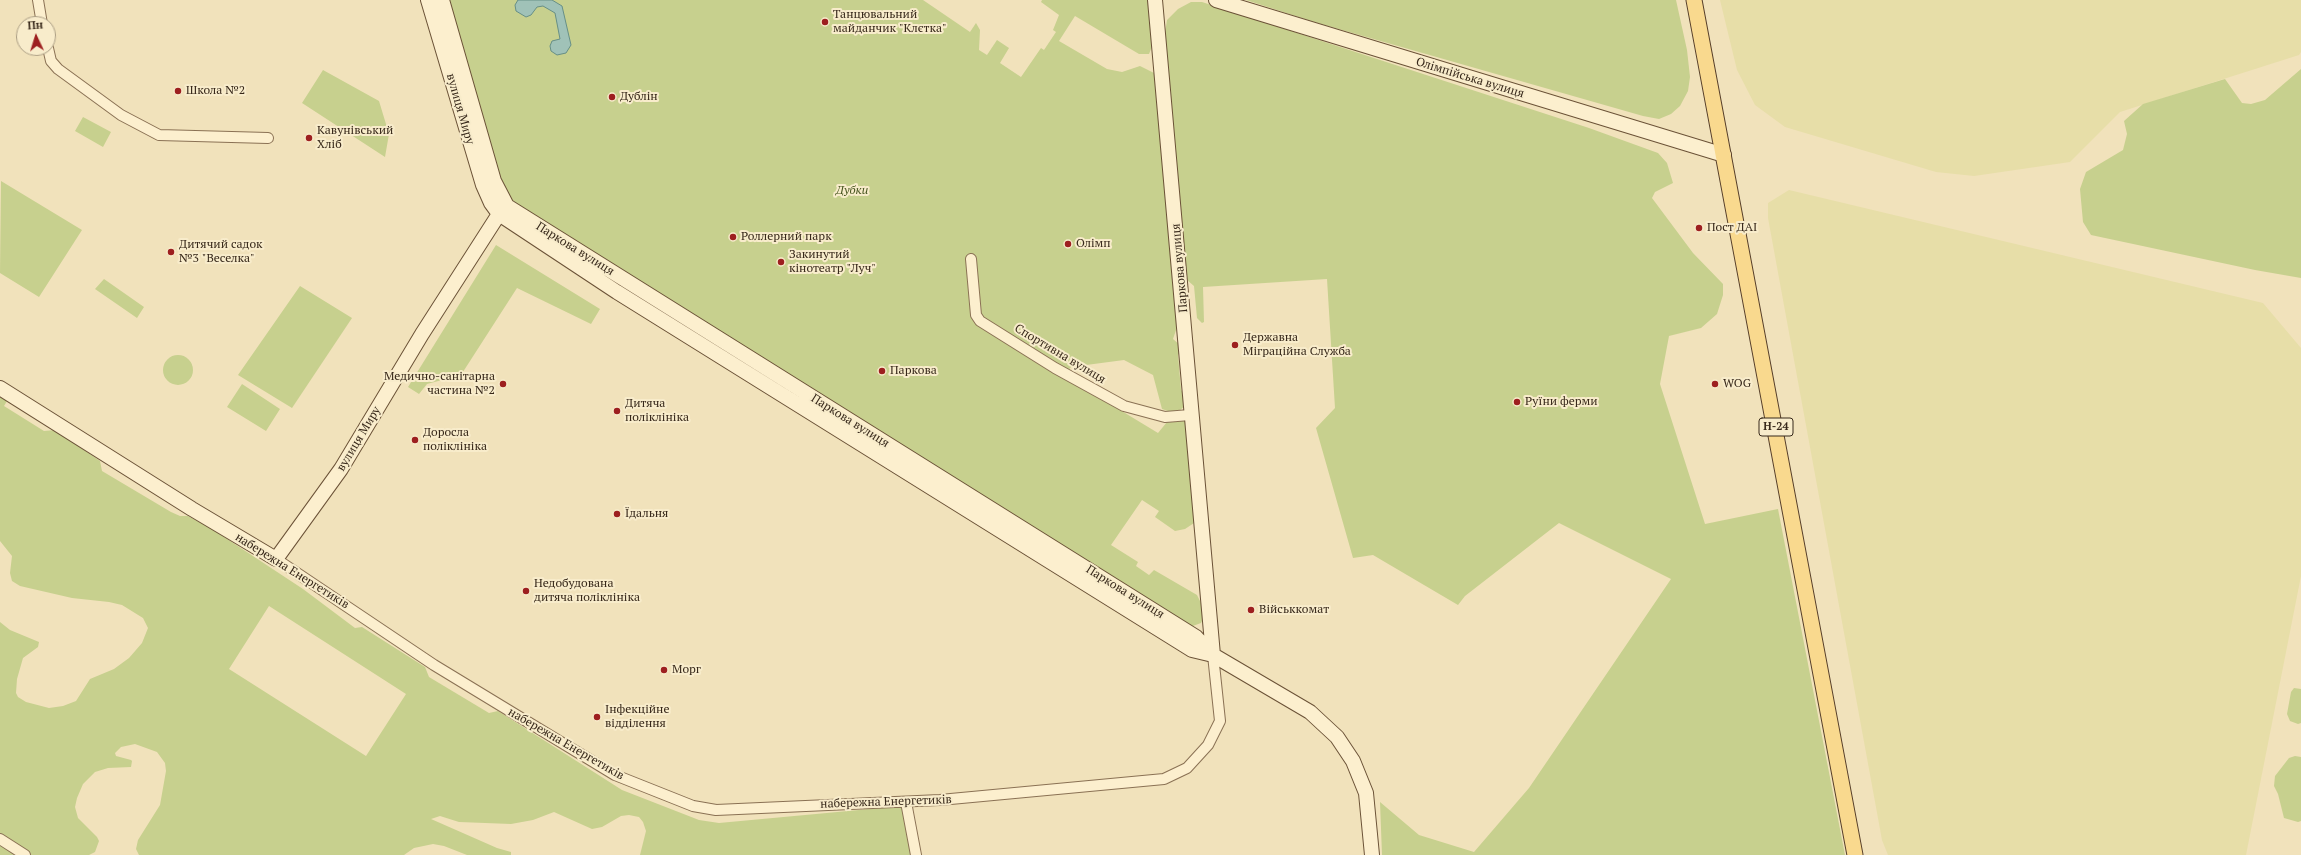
<!DOCTYPE html>
<meta charset="utf-8">
<style>
body{margin:0}
#map{position:relative;width:2301px;height:855px;overflow:hidden;background:#f1e2bb;font-family:"PT Serif",serif}
canvas{display:block}
.north{position:absolute;left:16px;top:16px;width:40px;height:40px;box-sizing:border-box;background:#f8eccb;border:1px solid #ab9e84;border-radius:50%;rotate:356deg;font-size:11px;font-weight:700;line-height:16px;text-align:center;color:#37281a}
.north::after{content:'';display:block;margin:auto;width:14px;height:18px;background:#9d1f1f;clip-path:polygon(50% 0,100% 100%,50% 72%,0 100%)}
</style>
<div id="map">
<canvas width="2301" height="855"></canvas>
<div class="north">Пн</div>
</div>
<script>
const c = document.querySelector('canvas').getContext('2d');
c.lineJoin = 'round';
function paint(path, color) {
  c.fillStyle = color;
  c.fill(path, 'evenodd');
}
function toPath(rows) {
  const path = new Path2D();
  for (const r of rows) {
    if (r.length === 3) {
      path.moveTo(r[0] + r[2], r[1]);
      path.arc(r[0], r[1], r[2], 0, 2 * Math.PI);
      continue;
    }
    path.moveTo(r[0], r[1]);
    for (let i = 2; i < r.length; i += 2) path.lineTo(r[i], r[i + 1]);
  }
  return path;
}
function strokePath(path, color, width, dash) {
  c.strokeStyle = color;
  c.lineWidth = width;
  c.lineCap = dash ? 'butt' : 'round';
  c.setLineDash(dash || []);
  c.stroke(path);
}
function drawText(font, color, halo, rows, align = 'center') {
  c.font = font + ' "PT Serif",serif';
  c.lineWidth = 4;
  c.setLineDash([]);
  c.textBaseline = 'middle';
  c.strokeStyle = halo;
  c.fillStyle = color;
  for (const [text, x, y, turn = 0] of rows) {
    c.save();
    c.translate(x, y);
    c.rotate((+turn || 0) * Math.PI / 180);
    c.textAlign = isNaN(turn) ? turn : align;
    if (halo) c.strokeText(text, 0, 0);
    c.fillText(text, 0, 0);
    c.restore();
  }
}
paint(toPath([
 [1720,0,2301,0,2301,52,2299,55,2120,112,2070,162,1974,176,1936,172,1785,127,1755,105,1737,70],
 [1789,190,2263,303,2301,348,2301,576,2246,855,1888,855,1882,840,1768,218,1768,203]
]), '#e7dea8');
paint(toPath([
 [444,0,923,0,970,32,976,23,980,30,979,50,987,55,997,40,1009,48,1000,63,1021,77,1041,48,1044,50,1056,32,1053,30,1059,15,1041,2,1042,0,1149,0,1153,44,1149,54,1139,54,1075,16,1059,41,1107,69,1122,72,1140,66,1156,74,1177,327,1173,339,1180,345,1181,351,1178,355,1181,390,1187,396,1187,404,1179,411,1168,411,1162,409,1153,375,1124,360,1071,367,1064,376,1158,433,1167,422,1183,419,1188,422,1194,523,1185,529,1175,531,1155,517,1159,511,1142,500,1111,545,1138,562,1136,566,1149,575,1154,570,1197,595,1204,609,1204,617,1201,623,1190,627,512,203,502,189],
 [1246,0,1676,0,1687,50,1690,77,1688,91,1680,106,1671,114,1659,119,1643,116,1314,22],
 [1191,2,1202,2,1589,128,1658,153,1667,163,1673,183,1655,192,1652,198,1693,253,1723,284,1723,295,1717,314,1701,328,1669,336,1660,384,1705,524,1778,509,1845,855,1382,855,1380,802,1419,835,1474,852,1529,788,1671,579,1559,523,1465,596,1458,605,1373,555,1353,558,1316,428,1335,408,1327,279,1203,287,1204,322,1202,323,1197,318,1194,286,1187,280,1165,33,1167,20,1178,9],
 [2301,69,2301,278,2255,270,2091,235,2083,222,2080,189,2086,172,2123,150,2127,134,2124,121,2143,104,2225,79,2242,103,2251,104,2265,100],
 [323,70,379,101,389,134,385,157,302,103],
 [83,117,111,132,103,147,75,131],
 [1,181,82,230,39,297,0,273],
 [496,245,600,309,591,324,517,288,461,375,427,384,419,394,408,387],
 [104,279,144,307,137,318,95,289],
 [300,286,352,318,292,408,238,375],
 [178,370,15],
 [242,384,280,409,266,431,227,407],
 [0,397,7,401,4,406,44,431,55,430,100,461,102,471,171,512,180,516,188,516,212,529,303,589,355,628,362,627,425,667,429,677,489,713,498,711,622,790,699,820,719,823,902,806,911,855,640,855,646,831,643,822,639,817,629,815,621,816,602,827,592,829,554,812,533,820,511,824,459,822,440,816,431,819,497,848,511,852,511,855,467,855,444,846,433,844,414,848,404,855,139,855,136,849,138,840,160,805,166,771,165,763,157,752,135,744,121,747,115,753,116,756,131,760,132,761,131,767,108,768,95,772,83,784,77,798,75,807,78,818,97,837,99,841,95,852,89,855,31,855,29,852,28,855,0,855,0,622,10,630,39,642,38,647,23,658,17,679,16,693,18,697,26,702,49,708,63,706,76,701,90,679,114,669,129,658,142,643,148,628,143,618,122,605,109,602,72,598,20,586,12,581,10,573,12,556,0,541],
 [269,606,406,694,366,756,229,669],
 [2294,688,2301,689,2301,723,2298,724,2290,721,2287,714,2291,692],
 [2295,756,2301,757,2301,821,2298,822,2284,818,2278,794,2274,786,2275,776,2289,758]
]), '#c7d08e');
const water = toPath([
 [518,0,552,0,562,6,571,45,566,53,557,55,551,51,550,46,552,41,560,39,555,13,543,6,537,7,531,15,526,17,516,11,515,5,518,0]
]);
paint(water, '#a0c2b8');
strokePath(water, '#678f86', 1);
const street = toPath([
 [38,0,42,24],
 [48,48,51,61,58,69,121,115,159,135,268,138],
 [971,259,976,315,980,321,1055,368,1124,406,1165,417,1190,415],
 [276,559,434,665,615,775,693,806,716,810,940,800,1164,779,1187,768,1208,745,1220,721,1213,655],
 [906,802,916,855],
 [0,839,25,855]
]);
const secondary = toPath([
 [428,0,483,185,491,203,499,214,617,292,1192,650,1213,655],
 [442,0,494,181,507,206,1196,637,1213,655,1310,712,1337,737,1353,761,1366,793,1372,855],
 [1155,0,1213,655],
 [1216,0,1724,155],
 [0,388,192,509,276,559,341,469,422,334,499,214,502,206]
]);
const primary = toPath([
 [1694,0,1855,855]
]);
strokePath(street, '#8a7154', 12);
strokePath(secondary, '#6b5237', 16);
strokePath(primary, '#563e29', 17);
strokePath(street, '#fcefce', 10);
strokePath(secondary, '#fcefce', 14);
strokePath(primary, '#f9d98e', 15);
for (const [x, y, r, color] of [
 [825,22,4,"#9d1f1f"],
 [178,91,4,"#9d1f1f"],
 [612,97,4,"#9d1f1f"],
 [309,138,4,"#9d1f1f"],
 [1699,228,4,"#9d1f1f"],
 [733,237,4,"#9d1f1f"],
 [1068,244,4,"#9d1f1f"],
 [171,252,4,"#9d1f1f"],
 [781,262,4,"#9d1f1f"],
 [1235,345,4,"#9d1f1f"],
 [882,371,4,"#9d1f1f"],
 [503,384,4,"#9d1f1f"],
 [1715,384,4,"#9d1f1f"],
 [1517,402,4,"#9d1f1f"],
 [617,411,4,"#9d1f1f"],
 [415,440,4,"#9d1f1f"],
 [617,514,4,"#9d1f1f"],
 [526,591,4,"#9d1f1f"],
 [1251,610,4,"#9d1f1f"],
 [664,670,4,"#9d1f1f"],
 [597,717,4,"#9d1f1f"]
]) {
  const dot = new Path2D();
  dot.arc(x, y, r, 0, 2 * Math.PI);
  c.fillStyle = color;
  c.fill(dot);
  strokePath(dot, '#f8eccb', 1.5);
}
for (const [x, y, w] of [
 [1776,427,34]
]) {
  const box = new Path2D();
  box.roundRect(x - w / 2, y - 9, w, 18, 3);
  c.fillStyle = '#f8eccb';
  c.fill(box);
  strokePath(box, '#37281a', 1);
}
drawText('bold 11px', '#37281a', null, [
 ["Н-24",1776,427]
]);
drawText('12px', '#37281a', '#f8eccb', [
 ["Танцювальний",833,15],
 ["майданчик \"Клєтка\"",833,29],
 ["Школа №2",186,91],
 ["Дублін",620,97],
 ["Кавунівський",317,131],
 ["Хліб",317,145],
 ["Пост ДАІ",1707,228],
 ["Роллерний парк",741,237],
 ["Олімп",1076,244],
 ["Дитячий садок",179,245],
 ["№3 \"Веселка\"",179,259],
 ["Закинутий",789,255],
 ["кінотеатр \"Луч\"",789,269],
 ["Державна",1243,338],
 ["Міграційна Служба",1243,352],
 ["Паркова",890,371],
 ["Медично-санітарна",495,377,"right"],
 ["частина №2",495,391,"right"],
 ["WOG",1723,384],
 ["Руїни ферми",1525,402],
 ["Дитяча",625,404],
 ["поліклініка",625,418],
 ["Доросла",423,433],
 ["поліклініка",423,447],
 ["Їдальня",625,514],
 ["Недобудована",534,584],
 ["дитяча поліклініка",534,598],
 ["Військкомат",1259,610],
 ["Морг",672,670],
 ["Інфекційне",605,710],
 ["відділення",605,724]
], 'left');
drawText('12px', '#37281a', '#f8eccb', [
 ["Олімпійська вулиця",1470,78,17],
 ["вулиця Миру",460,109,74],
 ["Паркова вулиця",575,249,32],
 ["Паркова вулиця",1180,268,-95],
 ["Спортивна вулиця",1060,354,31],
 ["Паркова вулиця",850,421,32],
 ["вулиця Миру",359,439,-59],
 ["набережна Енергетиків",292,571,32],
 ["Паркова вулиця",1125,592,32],
 ["набережна Енергетиків",566,744,30],
 ["набережна Енергетиків",886,802,-2]
]);
drawText('italic 12px', '#47551f', '#f8eccb', [
 ["Дубки",852,191]
]);
</script>
